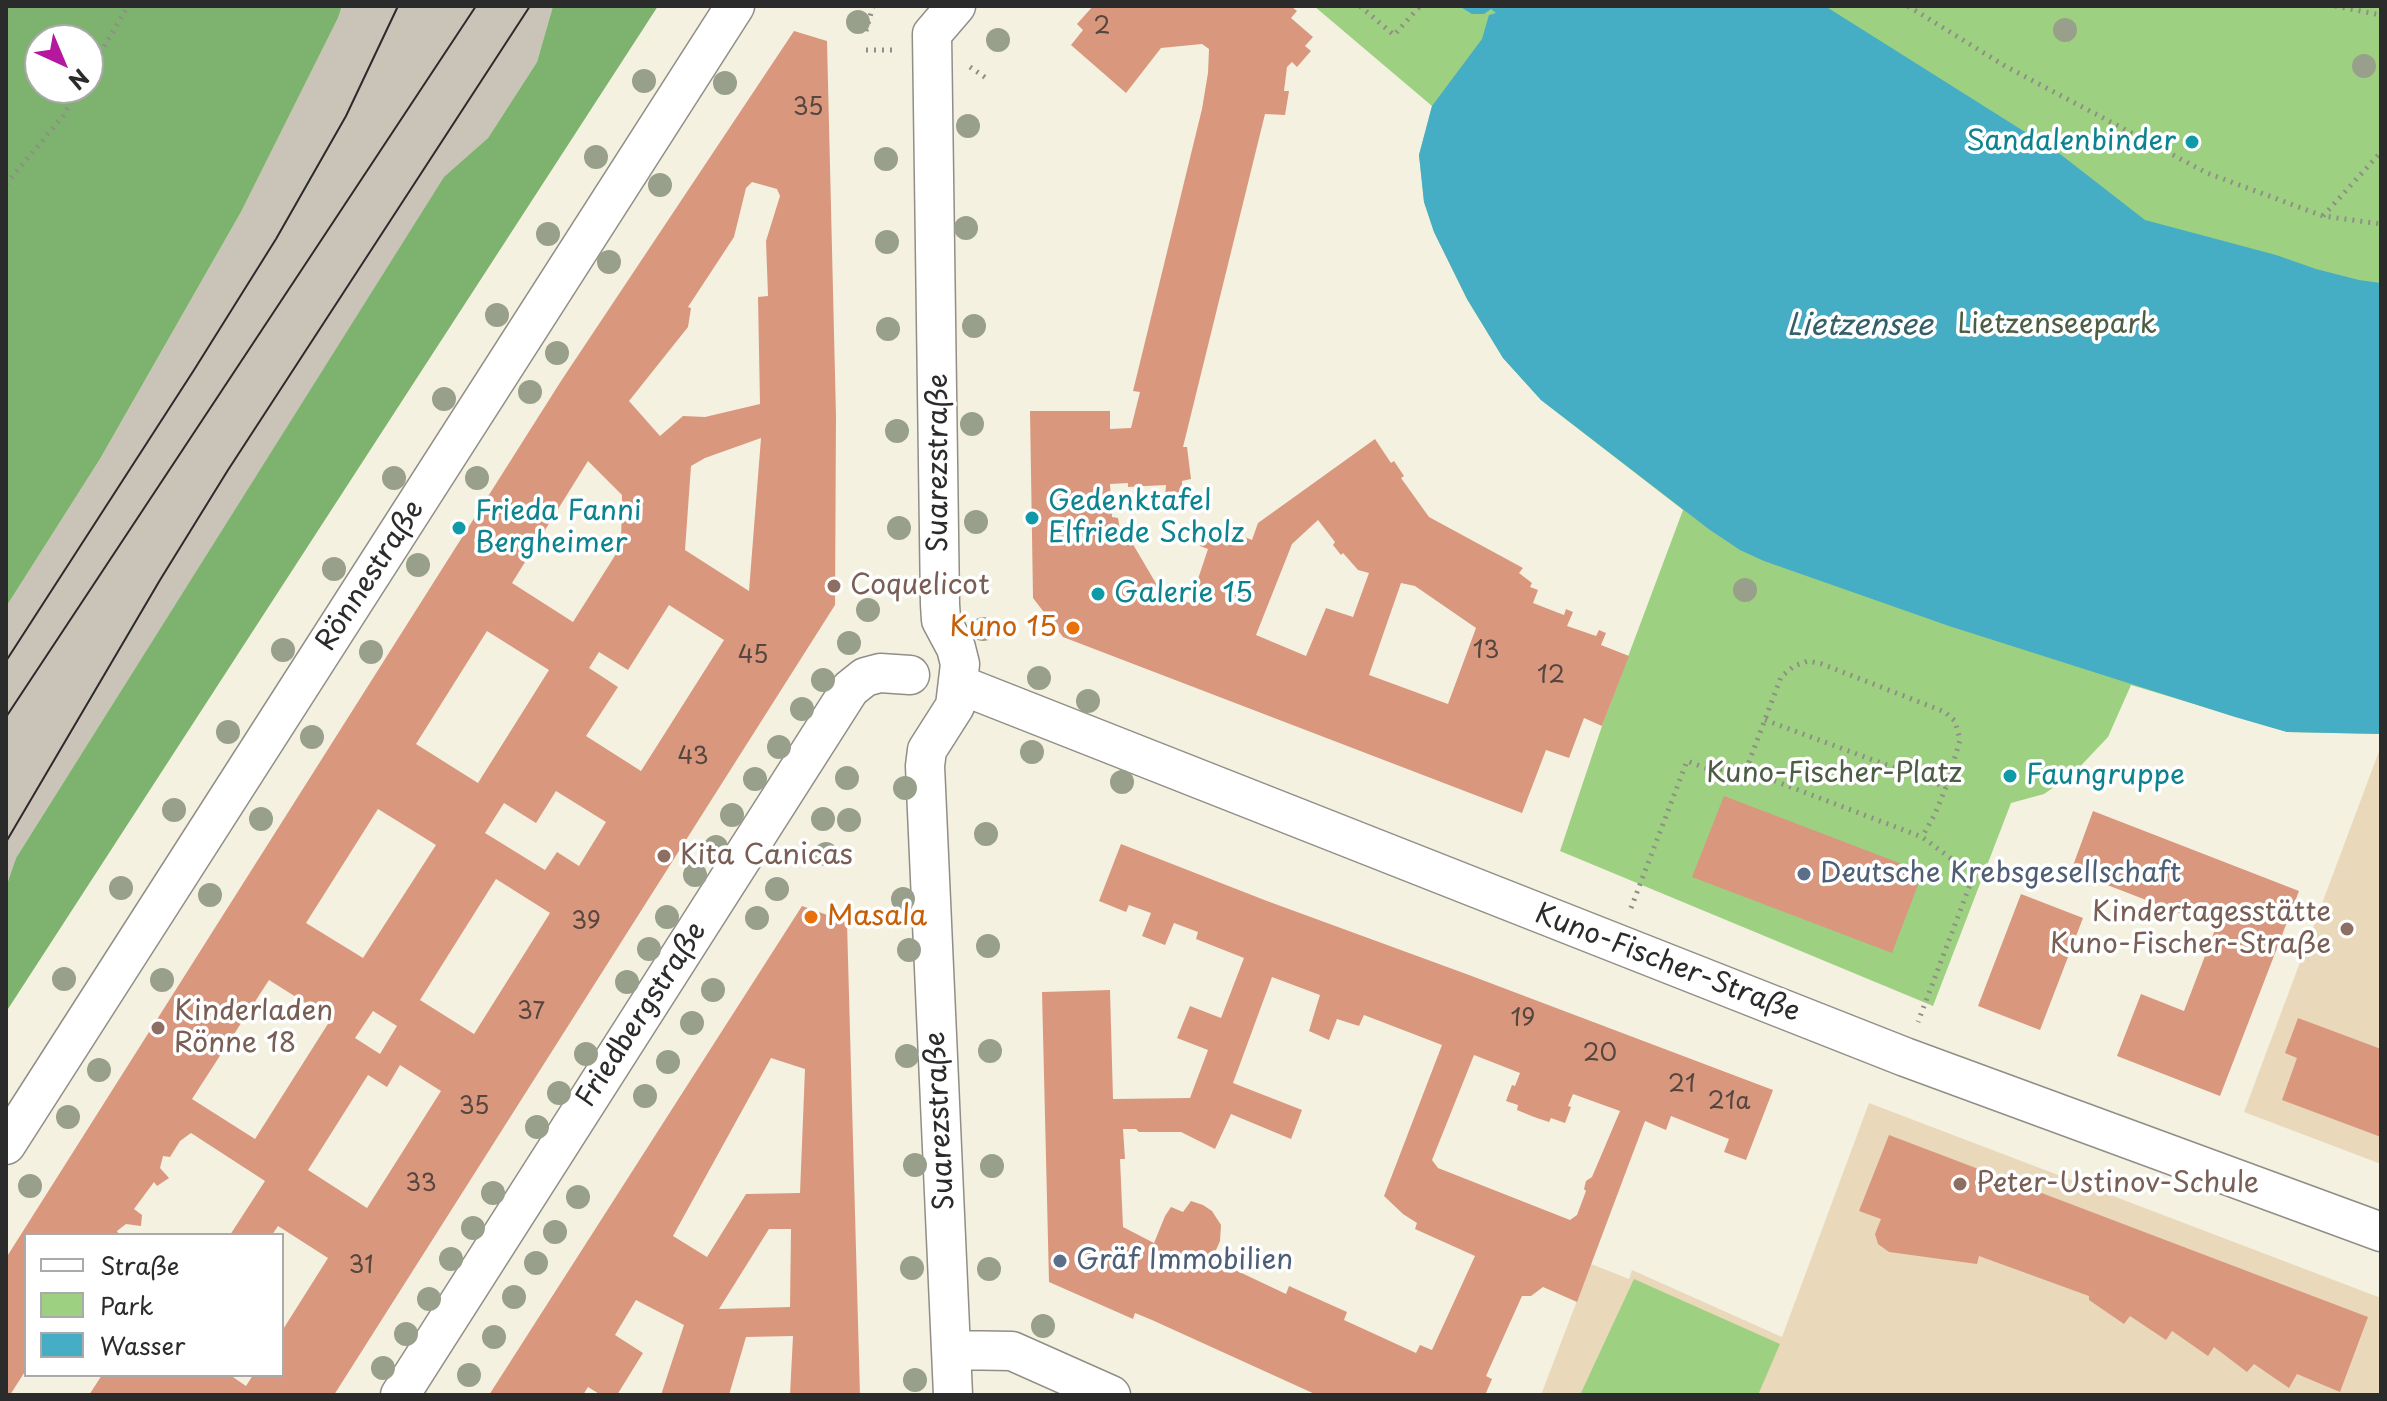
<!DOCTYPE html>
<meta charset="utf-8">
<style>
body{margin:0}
#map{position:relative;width:2387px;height:1401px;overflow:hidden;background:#f4f1e1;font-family:"Playpen Sans",sans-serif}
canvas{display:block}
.frame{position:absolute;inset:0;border:8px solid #2b2b2b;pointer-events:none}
.legend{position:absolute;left:24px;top:1233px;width:260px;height:144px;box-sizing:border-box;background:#fff;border:2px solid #aaa;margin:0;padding:10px 14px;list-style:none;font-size:24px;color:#2b2b2b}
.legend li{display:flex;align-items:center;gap:16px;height:40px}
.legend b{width:40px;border:2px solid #aaa}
.north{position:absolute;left:24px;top:24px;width:80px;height:80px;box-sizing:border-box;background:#fff;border:2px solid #aaa;border-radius:50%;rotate:136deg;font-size:22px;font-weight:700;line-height:32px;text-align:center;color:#2b2b2b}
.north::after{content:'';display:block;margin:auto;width:28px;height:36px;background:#b5179e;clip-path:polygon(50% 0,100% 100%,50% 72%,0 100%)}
</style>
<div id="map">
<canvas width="2387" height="1401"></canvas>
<div class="frame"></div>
<ul class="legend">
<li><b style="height:10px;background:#fff"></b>Straße</li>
<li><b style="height:22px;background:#9dd181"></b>Park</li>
<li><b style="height:22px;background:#45adc4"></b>Wasser</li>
</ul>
<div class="north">N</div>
</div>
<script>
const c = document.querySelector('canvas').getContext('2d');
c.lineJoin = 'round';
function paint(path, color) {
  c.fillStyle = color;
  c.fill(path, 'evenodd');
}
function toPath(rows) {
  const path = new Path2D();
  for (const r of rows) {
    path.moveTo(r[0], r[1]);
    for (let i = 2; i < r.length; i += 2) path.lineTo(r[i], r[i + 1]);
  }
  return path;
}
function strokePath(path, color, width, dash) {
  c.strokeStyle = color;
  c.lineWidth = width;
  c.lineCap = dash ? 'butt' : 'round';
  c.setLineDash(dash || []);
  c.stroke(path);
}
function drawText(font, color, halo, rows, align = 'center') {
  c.font = font + ' "Playpen Sans",sans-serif';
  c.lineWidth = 7;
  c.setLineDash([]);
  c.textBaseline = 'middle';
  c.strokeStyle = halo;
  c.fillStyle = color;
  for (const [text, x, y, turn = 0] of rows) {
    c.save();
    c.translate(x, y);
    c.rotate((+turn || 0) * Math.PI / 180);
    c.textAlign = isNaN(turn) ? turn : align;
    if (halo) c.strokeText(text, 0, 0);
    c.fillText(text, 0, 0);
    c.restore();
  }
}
paint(toPath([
 [2381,746,2381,1164,2244,1112],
 [1869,1103,2381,1298,2381,1395,1541,1395,1591,1264,1629,1279,1632,1270,1782,1337]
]), '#ead8ba');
paint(toPath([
 [342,6,553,6,537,62,488,138,444,178,16,858,6,887,6,607,100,459,241,212,338,18]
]), '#cac3b8');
paint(toPath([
 [1314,6,2381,6,2381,734,2287,732,2131,685,2108,737,2073,774,2044,794,2011,803,1933,1006,1560,851,1602,726,1683,510,1541,400,1503,358,1467,299,1434,232,1424,202,1419,155,1432,106],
 [1634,1279,1780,1344,1758,1395,1580,1395]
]), '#9dd181');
paint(toPath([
 [6,6,342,6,338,18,241,212,100,459,6,607],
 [40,40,88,40,88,88,40,88],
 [553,6,658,6,6,1012,6,887,16,858,444,177,488,138,537,62]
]), '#7eb36f');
paint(toPath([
 [1459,6,1825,6,2060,154,2145,220,2276,255,2316,269,2359,280,2381,283,2381,734,2287,732,2235,717,1949,626,1764,561,1740,550,1710,530,1541,400,1503,358,1467,299,1434,232,1424,202,1419,155,1432,106,1482,39,1489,15,1496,13,1491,9,1484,14,1472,14]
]), '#45adc4');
paint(toPath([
 [1093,6,1291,6,1297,11,1291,18,1313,37,1305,46,1311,51,1297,67,1292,62,1287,67,1284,91,1289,91,1285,115,1265,114,1183,447,1187,447,1191,479,1182,481,1182,496,1165,497,1166,485,1128,487,1128,483,1110,484,1112,517,1118,518,1120,530,1124,529,1161,592,1190,603,1208,549,1200,546,1205,530,1223,536,1225,529,1252,540,1258,523,1375,439,1391,463,1394,461,1404,476,1401,478,1429,517,1523,568,1519,573,1532,583,1530,587,1538,590,1533,603,1564,615,1566,609,1573,612,1567,626,1596,636,1599,630,1606,633,1601,645,1629,656,1602,726,1584,718,1569,758,1546,750,1522,813,1063,637,1033,598,1030,411,1110,411,1110,429,1131,428,1140,392,1133,391,1202,109,1208,73,1209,49,1202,44,1161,48,1126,93,1071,45,1083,30,1077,24],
 [1318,520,1335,542,1333,545,1341,555,1343,553,1358,570,1369,573,1353,617,1326,608,1306,656,1256,635,1292,544],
 [1401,583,1415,586,1476,628,1448,704,1369,675],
 [794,31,827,41,836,416,835,605,334,1395,89,1395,102,1375,230,1375,246,1386,253,1375,282,1375,282,1331,328,1258,278,1226,272,1235,230,1235,265,1181,191,1133,180,1141,170,1157,163,1156,160,1168,169,1178,157,1186,154,1182,134,1209,142,1215,141,1226,126,1224,117,1231,119,1235,26,1235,26,1370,10,1395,6,1395,6,1258,561,381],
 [752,182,777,189,780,196,766,241,768,296,758,297,760,404,705,417,683,416,660,436,629,401,688,327,691,308,688,307,734,237,746,188],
 [761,438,749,591,685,550,691,466,705,458],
 [588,461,622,495,621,546,573,622,512,583],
 [669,605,724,640,641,771,586,736,618,687,589,668,599,652,628,670],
 [487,631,549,670,478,783,416,744],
 [556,791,606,822,579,866,557,852,545,870,485,833,504,803,536,823],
 [378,809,436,845,363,958,306,923],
 [496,879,550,913,474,1034,420,1000],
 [269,980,331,1019,255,1139,192,1099],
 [373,1011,397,1026,380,1054,355,1038],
 [400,1065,441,1091,367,1208,308,1170,368,1075,387,1087],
 [1724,796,1923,872,1892,953,1692,877],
 [2093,811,2299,891,2220,1096,2117,1056,2141,994,2184,1011,2216,927,2071,871],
 [1121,844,1267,901,1469,975,1773,1090,1746,1160,1724,1152,1729,1139,1671,1116,1666,1130,1645,1121,1577,1302,1543,1287,1531,1296,1522,1296,1486,1376,1492,1379,1486,1393,1491,1395,1317,1395,1152,1320,1135,1313,1133,1319,1049,1282,1042,992,1110,990,1113,1099,1190,1098,1208,1050,1177,1038,1190,1006,1221,1018,1244,958,1196,939,1198,932,1174,923,1165,945,1142,936,1151,913,1129,905,1126,912,1099,901],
 [1272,977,1320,995,1309,1031,1329,1040,1337,1019,1359,1026,1364,1015,1442,1045,1384,1196,1403,1214,1417,1223,1415,1229,1475,1256,1432,1350,1420,1345,1416,1353,1344,1320,1347,1312,1289,1286,1286,1294,1212,1259,1220,1241,1221,1225,1212,1211,1203,1205,1191,1201,1183,1212,1171,1207,1165,1216,1154,1243,1123,1227,1120,1159,1125,1159,1123,1129,1136,1129,1139,1132,1181,1132,1215,1149,1231,1114,1291,1139,1302,1110,1233,1083],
 [1474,1055,1520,1073,1515,1086,1512,1085,1506,1101,1518,1105,1517,1110,1534,1117,1549,1122,1551,1118,1565,1123,1571,1107,1568,1106,1573,1094,1620,1111,1592,1177,1586,1181,1584,1189,1586,1191,1577,1215,1570,1220,1438,1168,1432,1160],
 [2021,894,2083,918,2040,1030,1978,1006],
 [802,906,847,922,860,1395,790,1395,793,1336,746,1337,729,1395,661,1395,684,1325,636,1300,615,1335,643,1353,617,1395,601,1395,588,1387,583,1395,489,1395],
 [771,1058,805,1069,800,1193,746,1194,707,1257,673,1236],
 [769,1229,791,1229,790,1307,719,1309],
 [2298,1018,2381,1049,2381,1137,2282,1100,2297,1058,2285,1053],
 [1889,1135,2368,1317,2340,1392,2297,1374,2289,1388,2254,1364,2247,1372,2214,1347,2208,1356,2172,1331,2166,1340,2130,1316,2124,1324,2089,1300,2089,1296,1979,1256,1977,1264,1889,1252,1878,1244,1875,1234,1881,1219,1859,1211]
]), '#d9987d');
const minor = toPath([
 [958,684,1905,1057,2381,1232],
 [6,1145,735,6],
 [951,1350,1012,1351,1111,1395],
 [400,1395,850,689,865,677,880,673,910,675],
 [953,1395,925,766,927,750,955,706,960,664,956,648,941,620,940,604,932,34,956,6]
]);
strokePath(minor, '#908e86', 41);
strokePath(toPath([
 [1360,6,1394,35,1420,6],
 [1908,6,2005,66,2207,173,2323,216,2381,224],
 [2335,6,2381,15],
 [866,31,873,6],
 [866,50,897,50],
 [970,67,986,78],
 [88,74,128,6],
 [6,184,63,116,79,88],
 [2323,216,2381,152],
 [1765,720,1946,787],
 [1746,770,1781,677,1794,666,1808,661,1822,664,1945,712,1955,721,1960,740,1946,787,1935,814,1922,837],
 [1631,908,1687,761,1708,769,1746,770,1922,837,1953,860,1976,869,1918,1022]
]), '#908e86', 5, [2, 6]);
strokePath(minor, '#fff', 38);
strokePath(toPath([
 [6,661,194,370,276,239,346,116,398,6],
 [6,717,476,6],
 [6,842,160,580,228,470,530,6]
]), '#2b2b2b', 2);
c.fillStyle = '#98a08b';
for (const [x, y] of [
 [858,22],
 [2065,30],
 [998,40],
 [2364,66],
 [644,81],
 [725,83],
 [968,126],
 [596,157],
 [886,159],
 [660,185],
 [966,228],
 [548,234],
 [887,242],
 [609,262],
 [497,315],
 [974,326],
 [888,329],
 [557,353],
 [530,392],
 [444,399],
 [972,424],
 [897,431],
 [394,478],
 [477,478],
 [976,522],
 [899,528],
 [418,565],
 [334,569],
 [1745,590],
 [868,610],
 [983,629],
 [849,643],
 [283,650],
 [371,652],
 [1039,678],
 [823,680],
 [1088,701],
 [802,709],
 [228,732],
 [312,737],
 [779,747],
 [1032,752],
 [847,778],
 [755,779],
 [1122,782],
 [905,788],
 [174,810],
 [732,815],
 [261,819],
 [823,819],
 [849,820],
 [986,834],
 [716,847],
 [826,854],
 [695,875],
 [121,888],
 [777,889],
 [210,895],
 [903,899],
 [667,917],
 [757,918],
 [988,946],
 [649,949],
 [909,950],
 [64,979],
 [162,980],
 [627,982],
 [713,990],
 [692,1023],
 [990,1051],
 [586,1054],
 [907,1056],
 [668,1062],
 [99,1070],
 [559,1093],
 [645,1096],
 [68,1117],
 [537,1127],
 [915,1165],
 [992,1166],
 [30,1186],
 [493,1193],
 [578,1197],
 [473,1228],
 [555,1232],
 [451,1259],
 [536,1263],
 [912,1268],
 [989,1269],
 [514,1297],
 [429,1299],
 [1043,1326],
 [406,1334],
 [494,1337],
 [383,1368],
 [469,1375],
 [915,1380]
]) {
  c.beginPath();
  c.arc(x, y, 12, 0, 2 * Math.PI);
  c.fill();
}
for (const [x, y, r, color] of [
 [2192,142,8,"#0f9aa8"],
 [1032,518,8,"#0f9aa8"],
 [459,528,8,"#0f9aa8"],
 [834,586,8,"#8d6e63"],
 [1098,594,8,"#0f9aa8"],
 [1073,628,8,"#e8710a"],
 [2010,776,8,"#0f9aa8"],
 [664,856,8,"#8d6e63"],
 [1804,874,8,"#5c6f8a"],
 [811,917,8,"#e8710a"],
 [2347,929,8,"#8d6e63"],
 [158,1028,8,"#8d6e63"],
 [1960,1184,8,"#8d6e63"],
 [1060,1261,8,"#5c6f8a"]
]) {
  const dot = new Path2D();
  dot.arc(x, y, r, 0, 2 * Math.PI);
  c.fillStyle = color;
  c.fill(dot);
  strokePath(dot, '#fff', 3);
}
drawText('24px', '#564640', null, [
 ["2",1102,27],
 ["35",808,108],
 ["13",1486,651],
 ["45",753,656],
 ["12",1551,676],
 ["43",693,757],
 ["39",586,922],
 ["37",531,1012],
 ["19",1523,1019],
 ["20",1600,1054],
 ["21",1682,1085],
 ["21a",1729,1102],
 ["35",474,1107],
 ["33",421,1184],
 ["31",361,1266]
]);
drawText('28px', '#0d838f', '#fff', [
 ["Sandalenbinder",2176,142,"right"],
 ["Gedenktafel",1048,502],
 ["Elfriede Scholz",1048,534],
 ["Frieda Fanni",475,512],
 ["Bergheimer",475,544],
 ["Galerie 15",1114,594],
 ["Faungruppe",2026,776]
], 'left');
drawText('28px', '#4d5d45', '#fff', [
 ["Lietzenseepark",2057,325],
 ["Kuno-Fischer-Platz",1834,774]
]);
drawText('28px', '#2b2b2b', '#fff', [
 ["Suarezstraße",939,463,-90],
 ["Rönnestraße",371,576,-57],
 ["Kuno-Fischer-Straße",1667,964,21],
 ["Friedbergstraße",642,1015,-57],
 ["Suarezstraße",941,1121,-93]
]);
drawText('28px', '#785e54', '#fff', [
 ["Coquelicot",850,586],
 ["Kita Canicas",680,856],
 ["Kindertagesstätte",2331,913,"right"],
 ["Kuno-Fischer-Straße",2331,945,"right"],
 ["Kinderladen",174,1012],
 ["Rönne 18",174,1044],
 ["Peter-Ustinov-Schule",1976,1184]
], 'left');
drawText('28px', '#c56008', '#fff', [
 ["Kuno 15",1057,628],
 ["Masala",827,917,"left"]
], 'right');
drawText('28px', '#4e5e75', '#fff', [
 ["Deutsche Krebsgesellschaft",1820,874],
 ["Gräf Immobilien",1076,1261]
], 'left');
drawText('italic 30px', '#355f68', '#fff', [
 ["Lietzensee",1860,327]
]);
</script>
